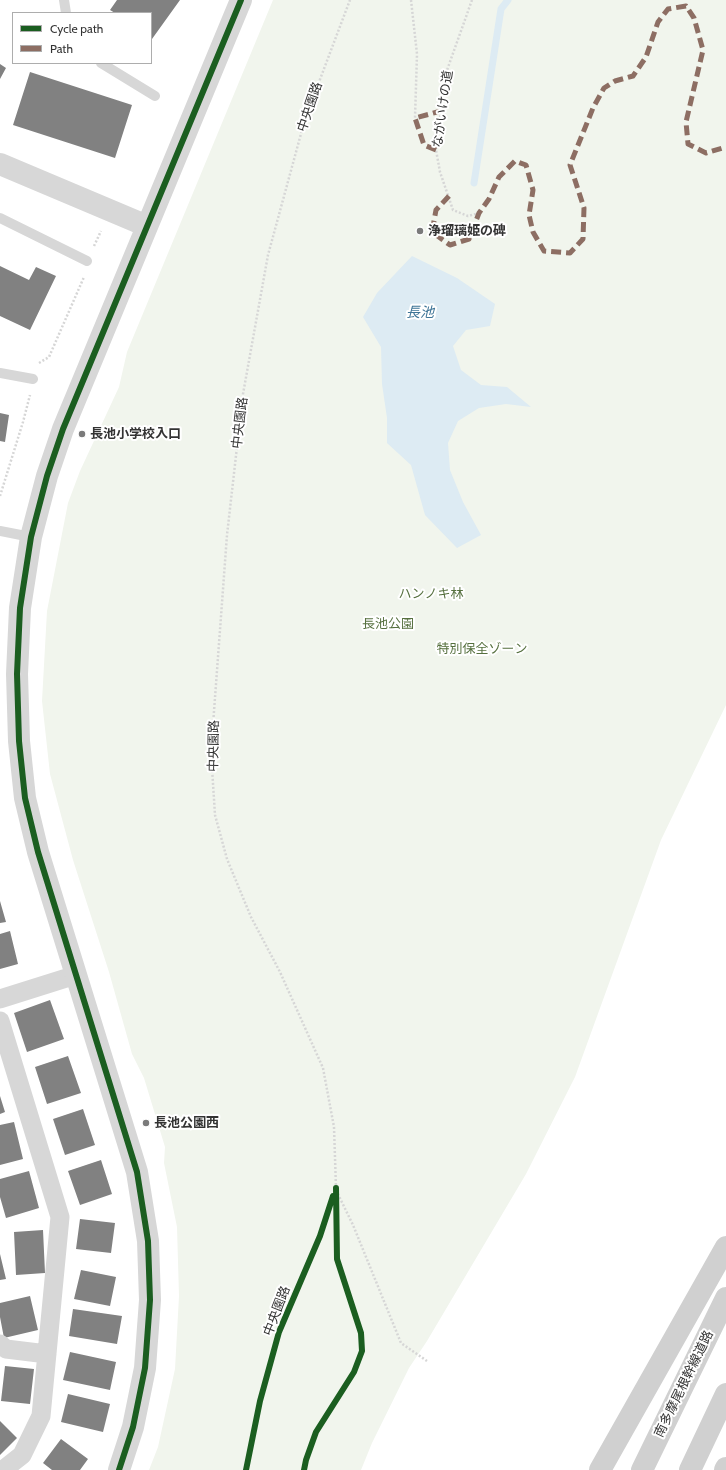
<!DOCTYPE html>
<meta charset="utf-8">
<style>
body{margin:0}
#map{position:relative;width:726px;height:1470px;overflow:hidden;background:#fff;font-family:Cabin,sans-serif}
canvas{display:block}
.legend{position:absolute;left:12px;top:12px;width:140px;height:52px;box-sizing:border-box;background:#fff;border:1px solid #adadad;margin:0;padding:5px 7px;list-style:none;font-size:12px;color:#333}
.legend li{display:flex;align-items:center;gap:8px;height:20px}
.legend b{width:20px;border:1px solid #adadad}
</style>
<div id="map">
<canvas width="726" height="1470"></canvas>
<ul class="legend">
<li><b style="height:5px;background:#1b5e20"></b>Cycle path</li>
<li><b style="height:5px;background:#8d6e63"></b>Path</li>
</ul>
</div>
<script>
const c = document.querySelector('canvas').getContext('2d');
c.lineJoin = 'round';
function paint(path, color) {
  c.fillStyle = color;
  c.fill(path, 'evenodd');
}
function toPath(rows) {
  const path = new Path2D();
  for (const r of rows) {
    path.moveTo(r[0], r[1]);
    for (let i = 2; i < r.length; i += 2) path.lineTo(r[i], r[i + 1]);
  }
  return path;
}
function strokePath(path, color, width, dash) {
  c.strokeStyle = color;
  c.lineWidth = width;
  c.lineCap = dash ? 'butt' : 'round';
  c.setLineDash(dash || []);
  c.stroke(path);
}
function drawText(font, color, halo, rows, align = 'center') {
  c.font = font + ' Cabin,"Noto Sans JP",sans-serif';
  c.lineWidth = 4;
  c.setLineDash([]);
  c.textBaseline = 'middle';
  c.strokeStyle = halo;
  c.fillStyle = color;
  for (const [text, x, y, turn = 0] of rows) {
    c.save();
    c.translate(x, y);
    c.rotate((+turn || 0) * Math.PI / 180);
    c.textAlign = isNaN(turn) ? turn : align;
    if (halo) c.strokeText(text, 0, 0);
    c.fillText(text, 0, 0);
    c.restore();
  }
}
paint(toPath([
 [273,0,726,0,726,705,661,840,575,1077,526,1174,427,1341,409,1368,372,1443,361,1470,149,1470,158,1447,175,1369,179,1296,177,1227,164,1163,165,1147,144,1078,132,1054,109,972,73,860,50,774,42,701,47,611,68,503,80,471,119,387,127,352]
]), '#f1f5ed');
paint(toPath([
 [412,256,457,278,495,304,490,326,466,330,453,346,461,370,481,385,507,387,531,407,506,404,479,408,458,421,448,443,450,470,463,502,481,535,457,548,425,515,411,465,387,443,387,418,382,384,381,347,363,317,377,293]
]), '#ddebf3');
strokePath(toPath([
 [474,183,501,9,508,0]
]), '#ddebf3', 7);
paint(toPath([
 [117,0,180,0,152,39,151,13,115,13,110,10],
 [0,64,6,68,0,79],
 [30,72,132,105,115,158,13,125],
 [0,266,29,280,36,267,56,276,30,330,0,316],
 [0,413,9,415,5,442,0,441],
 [0,901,6,922,0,923],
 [10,931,18,964,0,969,0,934],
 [50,1000,64,1039,27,1052,14,1013],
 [68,1056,81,1093,47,1104,35,1067],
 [0,1096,5,1112,0,1114],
 [83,1109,95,1145,65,1155,53,1119],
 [14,1122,23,1159,0,1165,0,1125],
 [101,1160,112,1194,80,1205,68,1171],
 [29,1171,39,1208,6,1218,0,1197,0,1179],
 [80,1219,115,1223,111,1253,76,1249],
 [43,1230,45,1273,16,1275,14,1232],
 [0,1254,6,1279,0,1280],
 [81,1270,116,1277,110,1306,74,1299],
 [30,1296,38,1330,4,1338,0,1317,0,1303],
 [73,1309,122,1316,117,1344,69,1336],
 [70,1352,116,1362,110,1390,63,1380],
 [5,1366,34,1369,30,1404,1,1401],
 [68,1394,110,1404,103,1432,61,1422],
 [0,1421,17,1438,0,1455],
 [61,1439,88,1459,80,1470,52,1470,43,1463]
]), '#818181');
strokePath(toPath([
 [411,0,417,54,415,118],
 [472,0,446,73,436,150,440,172,453,210,468,216,479,213],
 [94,246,101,231],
 [39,363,49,357,84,277],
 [0,496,23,422,30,395],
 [336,1190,353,1225,401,1343,427,1361],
 [246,1470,260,1401,279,1332,320,1236,336,1188,334,1127,323,1068,280,972,251,917,227,859,215,815,211,752,227,535,243,394,268,255,305,119,350,0],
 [304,1470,306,1460,316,1432,354,1372,362,1351,361,1333,337,1259,336,1191]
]), '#d6d6d6', 2.5, [2, 2]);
strokePath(toPath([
 [64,0,66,13],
 [101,63,155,96],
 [0,218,87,261],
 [0,373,33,379],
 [0,531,31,537]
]), '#d7d7d7', 10);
strokePath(toPath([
 [0,999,76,975],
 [0,1021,60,1217,41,1416,22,1455,3,1470],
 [0,1344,6,1349,47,1354]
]), '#d7d7d7', 19);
strokePath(toPath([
 [0,164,147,226],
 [119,1470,133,1427,145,1368,150,1300,148,1241,137,1172,38,852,25,798,19,741,17,674,20,608,31,537,47,476,63,429,241,0]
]), '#d7d7d7', 22);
strokePath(toPath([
 [600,1470,726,1247],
 [642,1470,726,1298],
 [690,1470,726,1394],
 [725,1470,726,1468]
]), '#d0d0d0', 22);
strokePath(toPath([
 [436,150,424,145,415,118,441,111],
 [449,196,436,210,432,232,450,245,469,239,479,213,489,199,499,177,515,161,526,165,533,190,529,215,533,232,544,251,570,253,583,239,584,208,570,165,593,108,604,88,615,81,633,76,646,57,658,22,668,9,686,6,694,18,703,50,686,122,688,144,706,153,726,147]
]), '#8d6e63', 5, [10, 5]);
strokePath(toPath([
 [119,1470,133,1427,145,1368,150,1300,148,1241,137,1172,38,852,25,798,19,741,17,674,20,608,31,537,47,476,63,429,241,0],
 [246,1470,260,1401,279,1332,320,1236,333,1196],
 [304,1470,306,1460,316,1432,354,1372,362,1351,361,1333,337,1259,336,1188]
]), '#1b5e20', 6);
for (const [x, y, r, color] of [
 [420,231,4,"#7a7a7a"],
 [82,434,4,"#7a7a7a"],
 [146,1123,4,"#7a7a7a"]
]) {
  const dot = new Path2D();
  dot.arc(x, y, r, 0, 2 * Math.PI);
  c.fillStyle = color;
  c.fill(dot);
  strokePath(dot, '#fff', 1.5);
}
drawText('13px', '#333', '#fff', [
 ["中央園路",310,107,-71],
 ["ながいけの道",443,109,-82],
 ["中央園路",240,423,-83],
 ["中央園路",214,746,-89],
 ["中央園路",277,1311,-69],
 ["南多摩尾根幹線道路",684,1384,-64]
]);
drawText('bold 13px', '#333', '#fff', [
 ["浄瑠璃姫の碑",428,231],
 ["長池小学校入口",90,434],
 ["長池公園西",154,1123]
], 'left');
drawText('13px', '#56703f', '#fff', [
 ["ハンノキ林",431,594],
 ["長池公園",388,624],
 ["特別保全ゾーン",482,649]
]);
drawText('italic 14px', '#3f7597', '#fff', [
 ["長池",420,313]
]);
</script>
